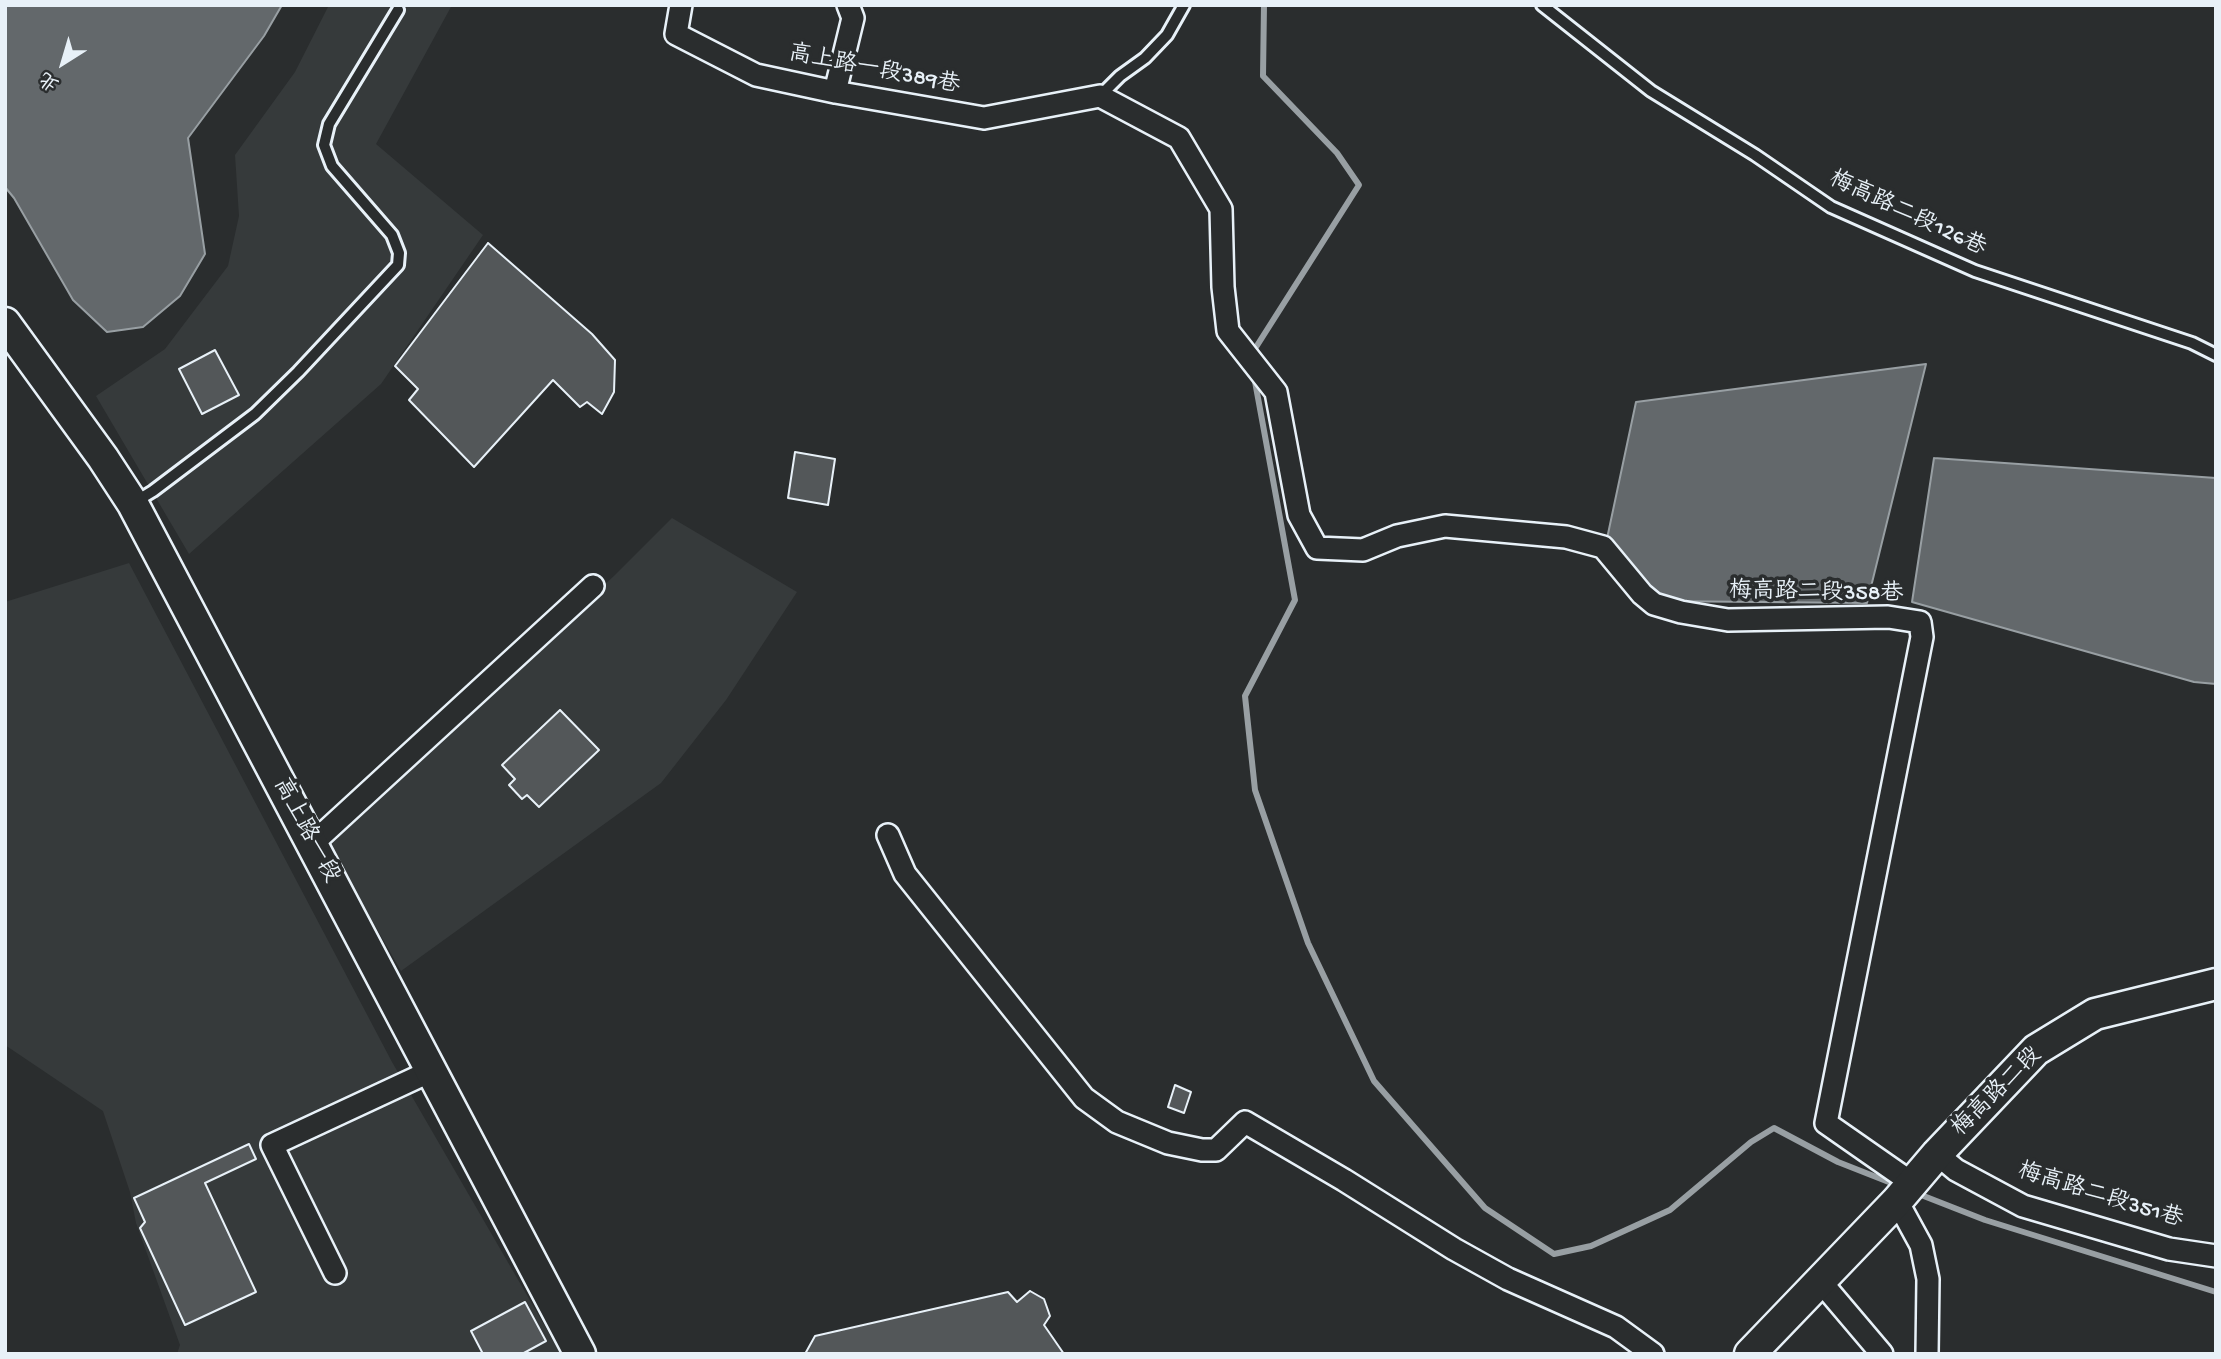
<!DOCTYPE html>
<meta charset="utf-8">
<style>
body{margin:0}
#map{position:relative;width:2221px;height:1359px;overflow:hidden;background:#2a2d2e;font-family:"Gochi Hand","LXGW WenKai TC",sans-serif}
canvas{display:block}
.frame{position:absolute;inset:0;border:7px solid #e8f1f8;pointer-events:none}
.north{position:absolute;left:28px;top:28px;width:70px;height:70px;-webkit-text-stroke:5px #2a2d2e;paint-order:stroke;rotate:217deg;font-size:19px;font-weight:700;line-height:28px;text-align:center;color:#e8f1f8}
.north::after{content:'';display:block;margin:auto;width:24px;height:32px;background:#e8f1f8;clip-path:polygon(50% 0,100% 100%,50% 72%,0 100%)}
</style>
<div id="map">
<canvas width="2221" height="1359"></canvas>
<div class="frame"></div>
<div class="north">北</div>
</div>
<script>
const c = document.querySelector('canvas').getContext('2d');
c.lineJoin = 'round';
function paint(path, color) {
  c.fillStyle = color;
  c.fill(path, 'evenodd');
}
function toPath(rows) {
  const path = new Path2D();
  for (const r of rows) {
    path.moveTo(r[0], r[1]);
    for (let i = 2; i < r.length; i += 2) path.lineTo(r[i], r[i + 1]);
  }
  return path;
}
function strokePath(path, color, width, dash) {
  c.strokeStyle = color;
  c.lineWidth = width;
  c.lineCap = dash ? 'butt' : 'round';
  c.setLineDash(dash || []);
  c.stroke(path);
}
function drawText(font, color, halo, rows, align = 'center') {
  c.font = font + ' "Gochi Hand","LXGW WenKai TC",sans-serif';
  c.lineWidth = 7;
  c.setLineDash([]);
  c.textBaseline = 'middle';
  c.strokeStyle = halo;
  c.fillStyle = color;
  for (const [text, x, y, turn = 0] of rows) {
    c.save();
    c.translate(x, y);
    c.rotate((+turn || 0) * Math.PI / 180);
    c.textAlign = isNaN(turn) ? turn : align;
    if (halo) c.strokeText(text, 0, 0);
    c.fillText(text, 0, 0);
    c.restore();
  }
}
paint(toPath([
 [329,5,452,5,376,144,483,235,381,384,189,554,96,396,165,349,228,266,239,216,235,155,295,72],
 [672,518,797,592,726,700,661,783,401,971,327,842,615,575],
 [129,563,392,1062,561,1354,177,1354,180,1345,136,1223,130,1192,103,1111,5,1045,5,602]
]), '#363a3b');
const water = toPath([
 [5,5,282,5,264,36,188,138,205,254,180,296,143,327,107,332,73,300,14,198,5,187,5,5],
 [1926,364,1867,603,1654,601,1605,548,1636,402,1926,364],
 [1934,458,2216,478,2216,684,2194,682,1912,602,1934,458]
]);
paint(water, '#63686b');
strokePath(water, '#989fa3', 2);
strokePath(toPath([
 [1251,355,1359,185,1337,153,1263,76,1264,5],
 [1254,376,1295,600,1245,696,1255,790,1308,943,1374,1081,1485,1208,1554,1254,1591,1246,1670,1210,1751,1142,1774,1128,1838,1162,1899,1186],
 [1916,1193,1985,1220,2216,1292]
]), '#989fa3', 6);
const building = toPath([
 [488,243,592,334,615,360,614,392,602,414,587,402,580,407,553,380,474,467,409,400,418,389,395,366,488,243],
 [215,350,239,395,202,414,179,369,215,350],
 [795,452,835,459,828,505,788,498,795,452],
 [560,710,599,750,539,807,527,795,522,799,509,785,515,779,502,765,560,710],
 [1175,1085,1191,1092,1184,1113,1168,1107,1175,1085],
 [249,1144,256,1159,205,1183,256,1292,185,1325,140,1228,145,1222,134,1198,249,1144],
 [1030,1291,1044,1299,1050,1316,1044,1325,1064,1354,805,1354,815,1336,1008,1292,1017,1302,1030,1291],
 [525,1302,546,1341,522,1354,483,1354,471,1331,525,1302]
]);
paint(building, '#535759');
strokePath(building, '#e8f1f8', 2);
const lane = toPath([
 [1542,5,1651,91,1755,155,1831,207,1975,271,2192,343,2216,355],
 [1100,96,1120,76,1145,58,1167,35,1184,5],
 [135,502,153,491,255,414,298,372,398,265,399,253,392,235,332,166,324,145,329,124,398,10]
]);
const street = toPath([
 [681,5,676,34,756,75,835,92,984,118,1100,96,1179,138,1221,209,1223,287,1228,331,1276,392,1299,515,1317,548,1363,550,1397,536,1445,526,1566,537,1603,547,1642,594,1654,604,1681,612,1728,620,1888,617,1920,622,1922,637,1826,1123,1912,1183],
 [835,92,853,18,848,5],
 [888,835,905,874,1084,1098,1117,1122,1168,1143,1202,1150,1216,1150,1245,1122,1344,1180,1454,1249,1508,1279,1616,1327,1653,1354],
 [312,844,593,586],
 [1937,1154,1956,1170,2023,1206,2169,1249,2216,1256],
 [1897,1201,1921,1245,1928,1279,1927,1354],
 [335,1273,272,1145,431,1071],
 [1821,1282,1882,1354]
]);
const secondary = toPath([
 [5,323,103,458,133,504,580,1354],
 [1750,1354,1897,1201,1937,1154,2036,1050,2095,1014,2216,984]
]);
strokePath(lane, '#e8f1f8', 16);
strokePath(street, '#e8f1f8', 26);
strokePath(secondary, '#e8f1f8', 35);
strokePath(lane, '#2a2d2e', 10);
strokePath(street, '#2a2d2e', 21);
strokePath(secondary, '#2a2d2e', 30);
drawText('23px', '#e8f1f8', '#2a2d2e', [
 ["高上路一段389巷",874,71,11],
 ["梅高路二段126巷",1907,215,25],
 ["梅高路二段358巷",1816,594,1],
 ["高上路一段",305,831,62],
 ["梅高路二段",1998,1093,-45],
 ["梅高路二段351巷",2100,1197,17]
]);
</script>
